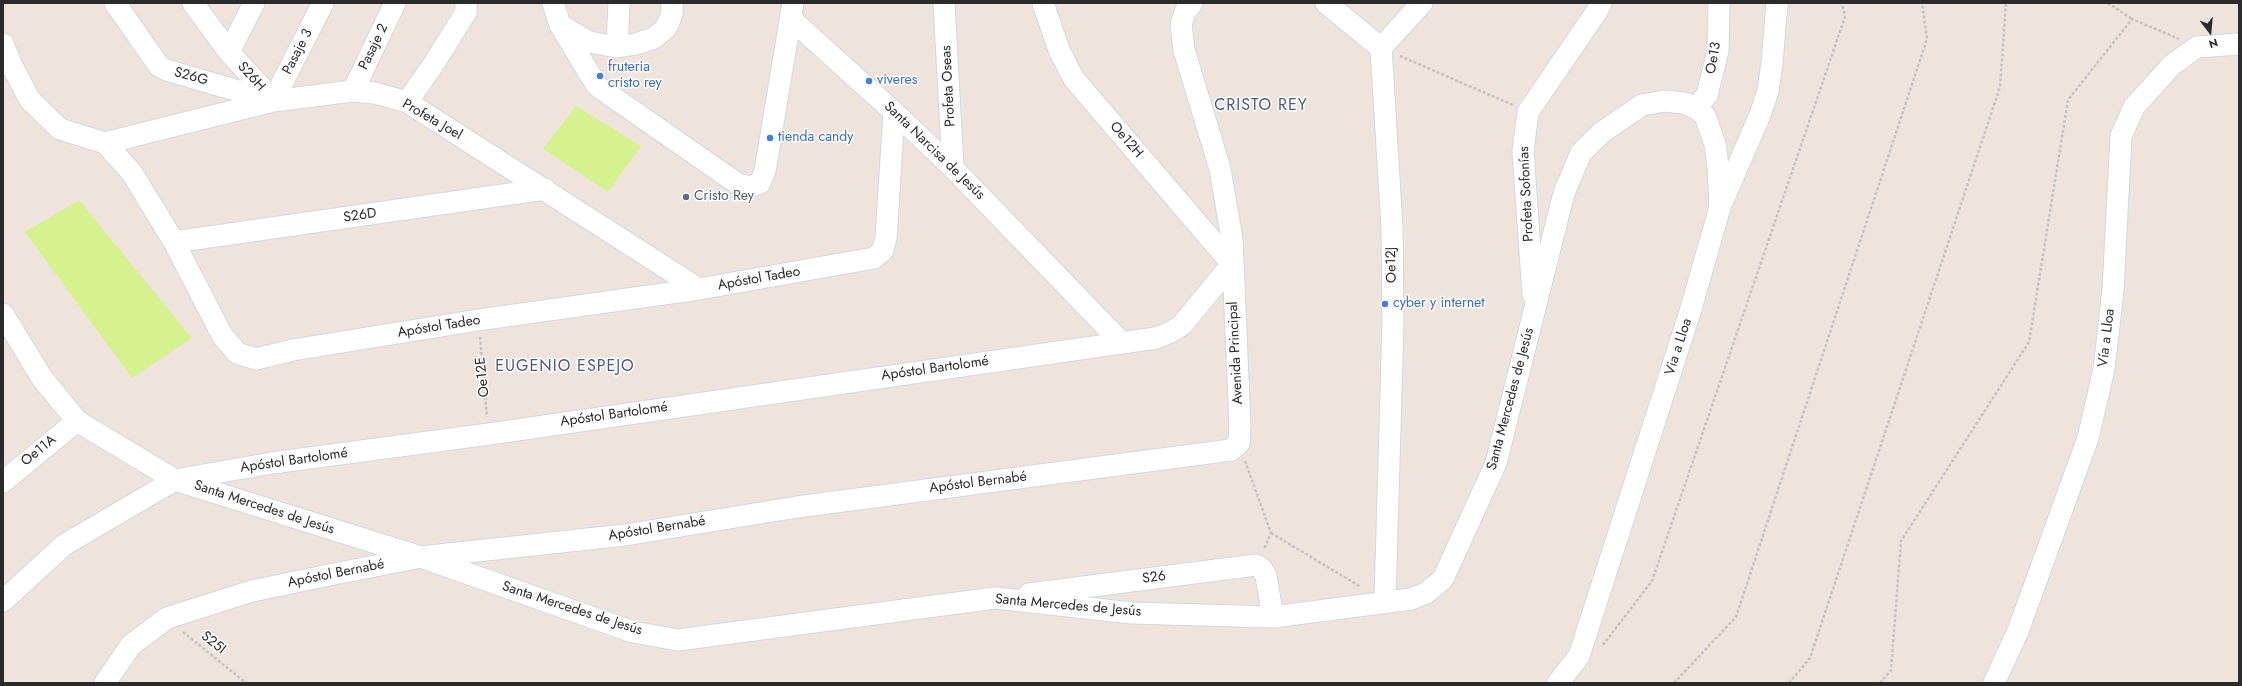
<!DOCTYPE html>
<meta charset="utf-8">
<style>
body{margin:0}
#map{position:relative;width:2242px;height:686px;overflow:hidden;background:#eee4dc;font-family:Jost,sans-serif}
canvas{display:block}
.frame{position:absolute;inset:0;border:4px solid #2b2b2b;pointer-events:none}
.north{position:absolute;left:2190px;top:12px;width:40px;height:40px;-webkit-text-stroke:3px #fff;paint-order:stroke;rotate:164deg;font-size:11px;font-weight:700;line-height:16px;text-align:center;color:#2b2b2b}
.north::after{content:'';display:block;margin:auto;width:14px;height:18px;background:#2b2b2b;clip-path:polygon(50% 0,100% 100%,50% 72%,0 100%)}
</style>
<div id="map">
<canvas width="2242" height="686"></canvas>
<div class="frame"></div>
<div class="north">N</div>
</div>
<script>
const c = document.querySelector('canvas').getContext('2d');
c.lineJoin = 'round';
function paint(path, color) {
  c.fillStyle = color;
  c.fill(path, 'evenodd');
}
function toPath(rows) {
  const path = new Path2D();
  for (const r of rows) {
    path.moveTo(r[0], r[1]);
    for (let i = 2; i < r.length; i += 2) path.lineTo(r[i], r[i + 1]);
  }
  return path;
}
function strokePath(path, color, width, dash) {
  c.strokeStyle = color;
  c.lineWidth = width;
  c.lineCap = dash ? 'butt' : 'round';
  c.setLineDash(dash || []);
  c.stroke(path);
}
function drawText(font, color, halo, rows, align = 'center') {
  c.font = font + ' Jost,sans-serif';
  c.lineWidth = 3;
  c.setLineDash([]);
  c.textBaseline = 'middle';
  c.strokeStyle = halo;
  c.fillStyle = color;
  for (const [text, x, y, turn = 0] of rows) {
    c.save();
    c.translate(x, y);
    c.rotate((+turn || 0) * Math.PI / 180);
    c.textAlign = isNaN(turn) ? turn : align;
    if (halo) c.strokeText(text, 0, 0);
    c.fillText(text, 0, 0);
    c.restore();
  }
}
paint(toPath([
 [576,106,641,146,608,192,543,149],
 [79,200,192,338,132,378,25,232]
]), '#d6f28e');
const minor = toPath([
 [115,3,159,66,166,70,273,101],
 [193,3,229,52,273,100],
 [553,3,560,25,597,86,738,184,749,187,760,183,765,171,793,3],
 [944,3,953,168],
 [1043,3,1059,50,1074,79,1232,264],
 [1326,3,1381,48,1392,228,1393,323,1385,601],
 [791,19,894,112,953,168,1121,342],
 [562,26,589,42,617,47,636,44,654,38,666,28,672,14,672,3],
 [3,44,12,66],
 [617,47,619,3],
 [1381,48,1422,3],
 [229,52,254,3],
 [3,64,12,66,30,100,60,129,105,143,132,173,174,242,222,335,237,353,256,359,293,350,478,320,699,289,874,258,883,250,886,238,894,112],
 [353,91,395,3],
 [273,101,323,3],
 [407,102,433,65,466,12,466,3],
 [1696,108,1707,95,1718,51,1719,3],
 [105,143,273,101,353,91,375,93,407,102,699,289],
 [174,242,545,189],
 [1533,294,1523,151,1528,112,1597,11,1601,3],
 [3,314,42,378,77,421,175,480,421,557,633,632,678,640,995,598,1132,613,1273,617,1411,599,1426,593,1443,579,1496,463,1564,193,1581,153,1601,133,1642,105,1664,101,1684,103,1696,108,1705,116,1715,144,1718,166,1720,207],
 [3,482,77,421],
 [1029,594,1256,565,1262,569,1266,576,1273,617],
 [3,601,64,545,175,480,272,463,489,434,1156,338,1171,332,1182,325,1232,264],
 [105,683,131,645,167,618,252,591,339,573,421,557,625,535,797,507,1231,450,1239,443,1240,426,1232,239,1220,169,1184,50,1181,25,1185,12,1192,3],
 [1558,683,1579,656,1690,312,1720,207,1760,115,1768,91,1772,63,1777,3],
 [1994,683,2018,631,2088,438,2104,369,2113,290,2121,136,2134,107,2172,65,2197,47,2239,44]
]);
strokePath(minor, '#d1d8e5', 23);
strokePath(toPath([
 [2108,3,2132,19],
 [1400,56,1513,105],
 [480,337,487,417],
 [1245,461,1271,533,1264,549],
 [1271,533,1361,587],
 [183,632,246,683],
 [1603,645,1652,581,1845,17,1842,3],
 [1674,683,1736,617,1927,39,1922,3],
 [1789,683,1810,658,2000,87,2006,3],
 [1880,683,1891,670,1901,541,2029,342,2068,100,2132,19,2179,39]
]), '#c4c4c4', 2.5, [3, 2]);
strokePath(minor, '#fff', 21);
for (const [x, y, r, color] of [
 [600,76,4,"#3f7fe0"],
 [869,81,4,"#3f7fe0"],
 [770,138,4,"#3f7fe0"],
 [686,197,4,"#5c6f8a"],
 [1385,304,4,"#3f7fe0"]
]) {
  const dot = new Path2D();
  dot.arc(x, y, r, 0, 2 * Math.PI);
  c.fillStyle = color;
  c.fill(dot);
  strokePath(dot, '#fff', 1.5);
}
drawText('14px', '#2b2b2b', '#fff', [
 ["Pasaje 2",374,47,-64],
 ["Pasaje 3",298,52,-63],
 ["Oe13",1714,58,-80],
 ["S26G",191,77,15],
 ["S26H",251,77,48],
 ["Profeta Oseas",949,86,-93],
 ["Profeta Joel",432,120,30],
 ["Oe12H",1126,140,49],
 ["Santa Narcisa de Jesús",934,151,44],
 ["Profeta Sofonías",1527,194,-93],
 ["S26D",360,216,-8],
 ["Oe12J",1392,265,-91],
 ["Apóstol Tadeo",759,279,-10],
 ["Apóstol Tadeo",439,327,-9],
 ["Vía a Lloa",2107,338,-83],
 ["Via a Lloa",1679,347,-72],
 ["Avenida Principal",1236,353,-93],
 ["Apóstol Bartolomé",935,369,-8],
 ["Oe12E",483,377,-96],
 ["Santa Mercedes de Jesús",1511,399,-75],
 ["Apóstol Bartolomé",614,415,-8],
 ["Oe11A",39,451,-39],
 ["Apóstol Bartolomé",294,461,-8],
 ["Apóstol Bernabé",978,483,-7],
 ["Santa Mercedes de Jesús",264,508,18],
 ["Apóstol Bernabé",657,529,-9],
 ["Apóstol Bernabé",336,574,-11],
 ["S26",1154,578,-7],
 ["Santa Mercedes de Jesús",1068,606,5],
 ["Santa Mercedes de Jesús",572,609,18],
 ["S25I",213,643,39]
]);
drawText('14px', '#366cbe', '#fff', [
 ["fruteria",608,68],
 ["cristo rey",608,84],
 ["viveres",877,81],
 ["tienda candy",778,138],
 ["cyber y internet",1393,304]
], 'left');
drawText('14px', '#4e5e75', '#fff', [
 ["Cristo Rey",694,197]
], 'left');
c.letterSpacing = '1px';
drawText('16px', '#475980', '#fff', [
 ["CRISTO REY",1261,106],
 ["EUGENIO ESPEJO",565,367]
]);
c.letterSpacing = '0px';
</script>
